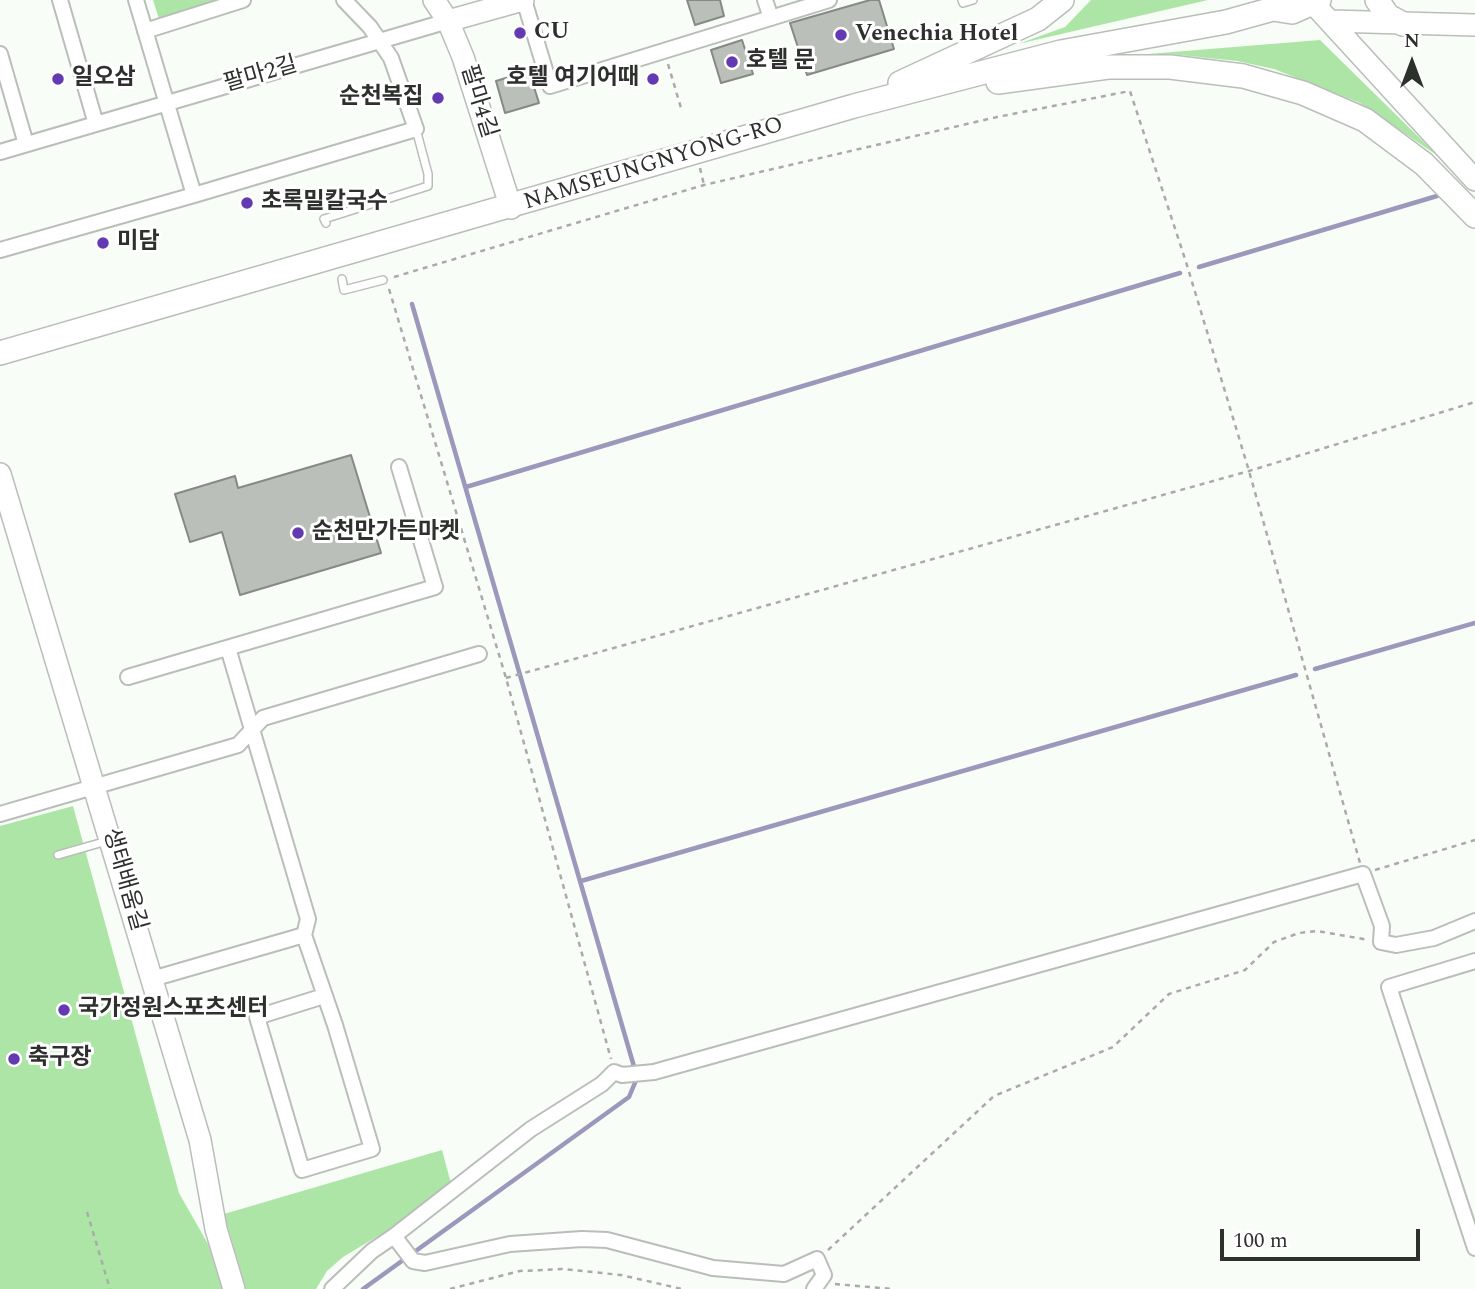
<!DOCTYPE html>
<meta charset="utf-8">
<style>
body{margin:0}
#map{position:relative;width:1475px;height:1289px;overflow:hidden;background:#f8fdf8;font-family:Spectral,serif}
canvas{display:block}
.north{position:absolute;left:1377px;top:28px;width:70px;height:70px;-webkit-text-stroke:5px #fff;paint-order:stroke;rotate:0deg;font-size:19px;font-weight:700;line-height:28px;text-align:center;color:#2e302e}
.north::after{content:'';display:block;margin:auto;width:24px;height:32px;background:#2e302e;clip-path:polygon(50% 0,100% 100%,50% 72%,0 100%)}
.scale{position:absolute;left:1220px;top:1229px;width:200px;height:32px;box-sizing:border-box;border:4px solid #2e302e;border-top:0;padding-left:9px;font-size:21px;line-height:24px;white-space:nowrap;color:#2e302e;-webkit-text-stroke:5px #fff;paint-order:stroke}
</style>
<div id="map">
<canvas width="1475" height="1289"></canvas>
<div class="north">N</div>
<div class="scale">100 m</div>
</div>
<script>
const c = document.querySelector('canvas').getContext('2d');
c.lineJoin = 'round';
function paint(path, color) {
  c.fillStyle = color;
  c.fill(path, 'evenodd');
}
function toPath(rows) {
  const path = new Path2D();
  for (const r of rows) {
    path.moveTo(r[0], r[1]);
    for (let i = 2; i < r.length; i += 2) path.lineTo(r[i], r[i + 1]);
  }
  return path;
}
function strokePath(path, color, width, dash) {
  c.strokeStyle = color;
  c.lineWidth = width;
  c.lineCap = dash ? 'butt' : 'round';
  c.setLineDash(dash || []);
  c.stroke(path);
}
function drawText(font, color, halo, rows, align = 'center') {
  c.font = font + ' Spectral,"Noto Sans KR",serif';
  c.lineWidth = 6;
  c.setLineDash([]);
  c.textBaseline = 'middle';
  c.strokeStyle = halo;
  c.fillStyle = color;
  for (const [text, x, y, turn = 0] of rows) {
    c.save();
    c.translate(x, y);
    c.rotate((+turn || 0) * Math.PI / 180);
    c.textAlign = isNaN(turn) ? turn : align;
    if (halo) c.strokeText(text, 0, 0);
    c.fillText(text, 0, 0);
    c.restore();
  }
}
paint(toPath([
 [153,0,219,0,159,19],
 [1091,0,1208,0,1018,44,1065,27],
 [1320,40,1438,156,1360,103,1274,69,1237,61,1170,54,1050,62],
 [73,806,179,1193,208,1244,222,1289,0,1289,0,826],
 [442,1150,453,1191,343,1257,327,1271,316,1289,246,1289,224,1214]
]), '#ade5a7');
strokePath(toPath([
 [1199,267,1437,196],
 [412,304,635,1070],
 [466,487,1180,273],
 [1315,669,1475,623],
 [581,881,1296,675],
 [363,1289,629,1097,637,1078]
]), '#9e97bc', 4.5);
const building = toPath([
 [687,0,720,0,724,16,695,25,687,0],
 [870,0,879,0,894,49,807,75,790,23,870,0],
 [742,40,753,74,721,83,711,50,742,40],
 [529,71,539,103,505,113,496,81,529,71],
 [351,455,381,553,240,595,222,532,190,542,175,494,235,476,238,488,351,455]
]);
paint(building, '#babfb9');
strokePath(building, '#868a85', 2);
const lane = toPath([
 [962,0,963,3,973,0],
 [326,223,324,219,428,186,428,174,416,129],
 [342,279,344,290,383,280],
 [58,855,107,841]
]);
const street = toPath([
 [60,0,96,124],
 [524,0,550,86,829,0],
 [765,0,771,18],
 [145,31,243,0],
 [0,54,26,144],
 [0,152,448,21],
 [194,195,416,129,391,58,370,27,344,0],
 [0,250,194,195,136,0],
 [228,648,308,919,304,935,335,1025,372,1149,302,1170,257,1017,324,996],
 [128,677,435,587,399,467],
 [0,814,238,745,263,718,479,654],
 [1475,961,1389,987,1475,1248],
 [152,979,304,935],
 [394,1236,531,1129,602,1084,614,1072,622,1075,654,1072,1363,874,1382,926,1381,942,1396,945,1434,938,1475,921],
 [332,1289,372,1251,394,1236,413,1261,425,1263,510,1244,582,1239,607,1240,713,1268,784,1274,817,1259,824,1275,814,1289]
]);
const secondary = toPath([
 [434,0,448,21,463,57,511,208],
 [1310,0,1475,180],
 [448,21,523,0],
 [1331,21,1475,25],
 [0,474,200,1140,216,1229,234,1289]
]);
const primary = toPath([
 [1377,0,1388,16,1403,24],
 [998,82,1108,67,1170,67,1243,76,1303,93,1365,120,1424,164,1475,216],
 [900,83,1038,19,1062,0],
 [0,353,854,106,1061,52,1226,22,1273,9,1292,12,1319,0]
]);
strokePath(lane, '#b9beb9', 10);
strokePath(street, '#b9beb9', 18);
strokePath(secondary, '#b9beb9', 24);
strokePath(primary, '#b9beb9', 26);
strokePath(toPath([
 [668,64,681,108],
 [700,168,704,185],
 [394,277,704,185,997,117,1130,91,1186,262,1249,471,1360,863],
 [389,289,506,678,611,1059],
 [506,678,1249,471,1475,402],
 [1375,870,1475,840],
 [87,1212,110,1289],
 [828,1250,994,1096,1113,1047,1169,994,1245,970,1274,942,1299,933,1317,931,1369,940],
 [835,1284,892,1289],
 [450,1289,520,1271,562,1269,621,1275,682,1289]
]), '#a8aca8', 2.5, [5, 5]);
strokePath(lane, '#fff', 7);
strokePath(street, '#fff', 14);
strokePath(secondary, '#fff', 21);
strokePath(primary, '#fff', 23);
for (const [x, y, r, color] of [
 [520,33,7,"#643ab2"],
 [841,35,7,"#643ab2"],
 [732,62,7,"#643ab2"],
 [58,79,7,"#643ab2"],
 [653,79,7,"#643ab2"],
 [438,98,7,"#643ab2"],
 [247,203,7,"#643ab2"],
 [103,243,7,"#643ab2"],
 [298,533,7,"#643ab2"],
 [64,1010,7,"#643ab2"],
 [14,1059,7,"#643ab2"]
]) {
  const dot = new Path2D();
  dot.arc(x, y, r, 0, 2 * Math.PI);
  c.fillStyle = color;
  c.fill(dot);
  strokePath(dot, '#fff', 2.5);
}
drawText('bold 23px', '#2e302e', '#fff', [
 ["CU",534,33],
 ["Venechia Hotel",855,35],
 ["호텔 문",746,62],
 ["일오삼",72,79],
 ["호텔 여기어때",639,79,"right"],
 ["순천복집",424,98,"right"],
 ["초록밀칼국수",261,203],
 ["미담",117,243],
 ["순천만가든마켓",312,533],
 ["국가정원스포츠센터",78,1010],
 ["축구장",28,1059]
], 'left');
drawText('23px', '#2e302e', '#fff', [
 ["팔마2길",261,76,-16],
 ["팔마4길",477,102,73],
 ["NAMSEUNGNYONG-RO",654,165,-17],
 ["생태배움길",123,880,74]
]);
</script>
